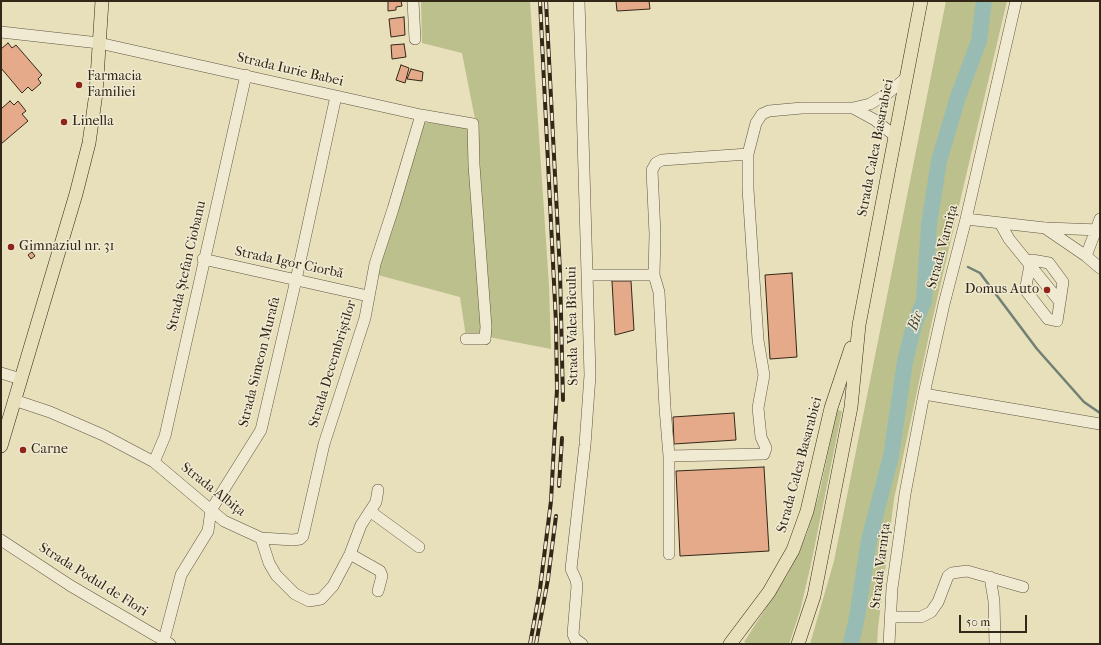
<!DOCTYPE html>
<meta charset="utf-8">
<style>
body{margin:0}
#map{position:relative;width:1101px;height:645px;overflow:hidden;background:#e8dfbb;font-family:"IM FELL French Canon",serif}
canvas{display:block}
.frame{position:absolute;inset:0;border:2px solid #332717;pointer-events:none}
.scale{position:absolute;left:959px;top:615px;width:68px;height:18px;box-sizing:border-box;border:2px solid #332717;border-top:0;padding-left:5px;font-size:12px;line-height:14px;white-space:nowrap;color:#332717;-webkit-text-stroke:3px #f0ead3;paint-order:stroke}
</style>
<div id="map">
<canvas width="1101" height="645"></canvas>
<div class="frame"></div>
<div class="scale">50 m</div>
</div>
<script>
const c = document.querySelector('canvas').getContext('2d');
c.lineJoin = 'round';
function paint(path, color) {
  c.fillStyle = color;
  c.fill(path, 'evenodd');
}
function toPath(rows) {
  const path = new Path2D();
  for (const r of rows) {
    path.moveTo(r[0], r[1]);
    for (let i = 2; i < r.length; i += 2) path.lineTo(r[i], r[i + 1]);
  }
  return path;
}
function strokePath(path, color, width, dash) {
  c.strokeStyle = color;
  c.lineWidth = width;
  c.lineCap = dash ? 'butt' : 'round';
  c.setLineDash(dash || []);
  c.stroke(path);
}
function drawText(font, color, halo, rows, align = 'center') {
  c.font = font + ' "IM FELL French Canon",serif';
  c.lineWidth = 3;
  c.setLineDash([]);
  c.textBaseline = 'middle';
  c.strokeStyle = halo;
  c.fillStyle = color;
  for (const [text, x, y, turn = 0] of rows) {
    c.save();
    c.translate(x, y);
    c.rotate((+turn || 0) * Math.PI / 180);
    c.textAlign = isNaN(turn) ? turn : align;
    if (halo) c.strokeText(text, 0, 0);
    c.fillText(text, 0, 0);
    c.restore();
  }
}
paint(toPath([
 [421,1,530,1,549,286,551,349,489,337,475,119,462,53,422,43],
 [946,1,1007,1,932,321,894,499,878,628,877,644,810,644,834,561],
 [423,122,471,128,483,335,466,337,460,297,374,274],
 [837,410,842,411,811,564,800,611,789,644,750,644,744,642,788,574,807,533,820,491]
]), '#bcc08c');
strokePath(toPath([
 [968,267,980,273,1037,349,1084,402,1100,413]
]), '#708075', 2.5);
strokePath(toPath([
 [927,258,938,260]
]), '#98bcb4', 9);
strokePath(toPath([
 [851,644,857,617,869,540,891,456,905,362,914,325,924,301,929,224,939,161,958,97,979,41,984,1]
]), '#98bcb4', 16);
const building = toPath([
 [388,1,401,1,402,6,396,7,396,10,388,11,388,1],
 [616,1,649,1,650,9,617,11,616,1],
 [404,17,405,35,391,37,389,19,404,17],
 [8,43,12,48,16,45,42,75,38,79,41,83,32,91,28,87,22,93,1,68,1,49,8,43],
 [404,44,406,57,392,59,391,45,404,44],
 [401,65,409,68,405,83,396,80,401,65],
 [411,69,423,72,422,81,407,79,411,69],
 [10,101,14,105,18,101,26,111,22,114,28,121,1,144,1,109,10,101],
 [32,252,35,256,31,259,28,255,32,252],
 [792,273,797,357,770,359,765,275,792,273],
 [612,281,631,281,634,330,615,335,612,281],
 [734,413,736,440,674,444,673,417,734,413],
 [764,467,769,551,680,556,676,471,764,467]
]);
paint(building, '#e4aa8a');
strokePath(building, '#332717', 1);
const minor = toPath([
 [413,1,415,39],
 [579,1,590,375,585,445,571,569,576,580,577,586,573,634,575,639,582,644],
 [1,32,99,43,421,115,473,124,474,165,486,327,485,339,466,339],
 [853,108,875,120,895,136],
 [966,219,1045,228,1086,256,1100,268],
 [1000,223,1009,239,1030,265,1060,302,1063,282,1049,263,1032,260,1030,265,1026,286,1027,292,1048,319,1057,321,1060,302],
 [1046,228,1100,230],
 [1086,256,1100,219],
 [203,259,368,296],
 [587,275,654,275],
 [1,373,21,379],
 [924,394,1100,424],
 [14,400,50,412,103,435,154,462,224,521,261,538,269,563,276,575,295,594,309,601,321,599,333,586,350,554,361,525,376,502,378,490],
 [669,456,764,454,766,448,761,437,758,408,764,375,758,340,748,189,748,154,756,123,762,114,769,111,802,108,853,108,870,104,888,93,906,78],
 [154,462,165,436,246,75],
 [371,512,419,547],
 [261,538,293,540,300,539,303,536,324,444,365,318,375,264,393,209,421,115],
 [1,540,71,586,170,644],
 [350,554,380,571,382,576,378,591],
 [669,554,669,456,665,408,659,292,654,275,655,234,652,170,656,163,662,160,748,154],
 [990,577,994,601,995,644],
 [890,617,921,617,931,612,938,602,948,576,952,573,967,571,1023,587],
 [164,640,181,575,208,531,211,510,261,430,296,280,336,96],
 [889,644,892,588,898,546,905,494,924,394,944,304,966,219,1016,1]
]);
const major = toPath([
 [1,446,76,194,89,143,96,93,102,1],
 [730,644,769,592,793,550,807,511,831,408,851,348],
 [798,644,814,596,851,407,859,325,921,1]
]);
strokePath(minor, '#605540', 12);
strokePath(major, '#332717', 14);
strokePath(minor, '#f0ead3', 11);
strokePath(major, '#e8dfbb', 13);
const rail = toPath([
 [546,1,560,272,563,400],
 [559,486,562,438],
 [530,644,540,589,551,501,557,389,556,323,540,1],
 [536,644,548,579,556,516]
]);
strokePath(rail, '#332717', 4);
strokePath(rail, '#f0ead3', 2.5, [8]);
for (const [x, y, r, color] of [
 [79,85,4,"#8f2418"],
 [64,122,4,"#8f2418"],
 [11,247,4,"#8f2418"],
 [1047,290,4,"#8f2418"],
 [23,450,4,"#8f2418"]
]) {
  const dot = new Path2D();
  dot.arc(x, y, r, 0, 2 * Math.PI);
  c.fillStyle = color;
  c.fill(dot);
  strokePath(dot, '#f0ead3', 1.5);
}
drawText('14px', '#332717', '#f0ead3', [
 ["Strada Iurie Babei",290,70,13],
 ["Strada Calea Basarabiei",876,148,-79],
 ["Strada Varnița",943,247,-75],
 ["Strada Igor Ciorbă",289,263,12],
 ["Strada Ștefan Ciobanu",187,266,-77],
 ["Strada Valea Bîcului",573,326,-91],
 ["Strada Simeon Murafa",260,362,-76],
 ["Strada Decembriștilor",333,364,-73],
 ["Strada Calea Basarabiei",800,465,-75],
 ["Strada Albița",213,490,38],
 ["Strada Varnița",881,566,-83],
 ["Strada Podul de Flori",93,580,32]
]);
drawText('14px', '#332717', '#f0ead3', [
 ["Farmacia",87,77],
 ["Familiei",87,93],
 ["Linella",72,122],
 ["Gimnaziul nr. 31",19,247],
 ["Domus Auto",1039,290,"right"],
 ["Carne",31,450]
], 'left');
drawText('italic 15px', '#4c4c3e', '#f0ead3', [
 ["Bîc",916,321,-71]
]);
</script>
